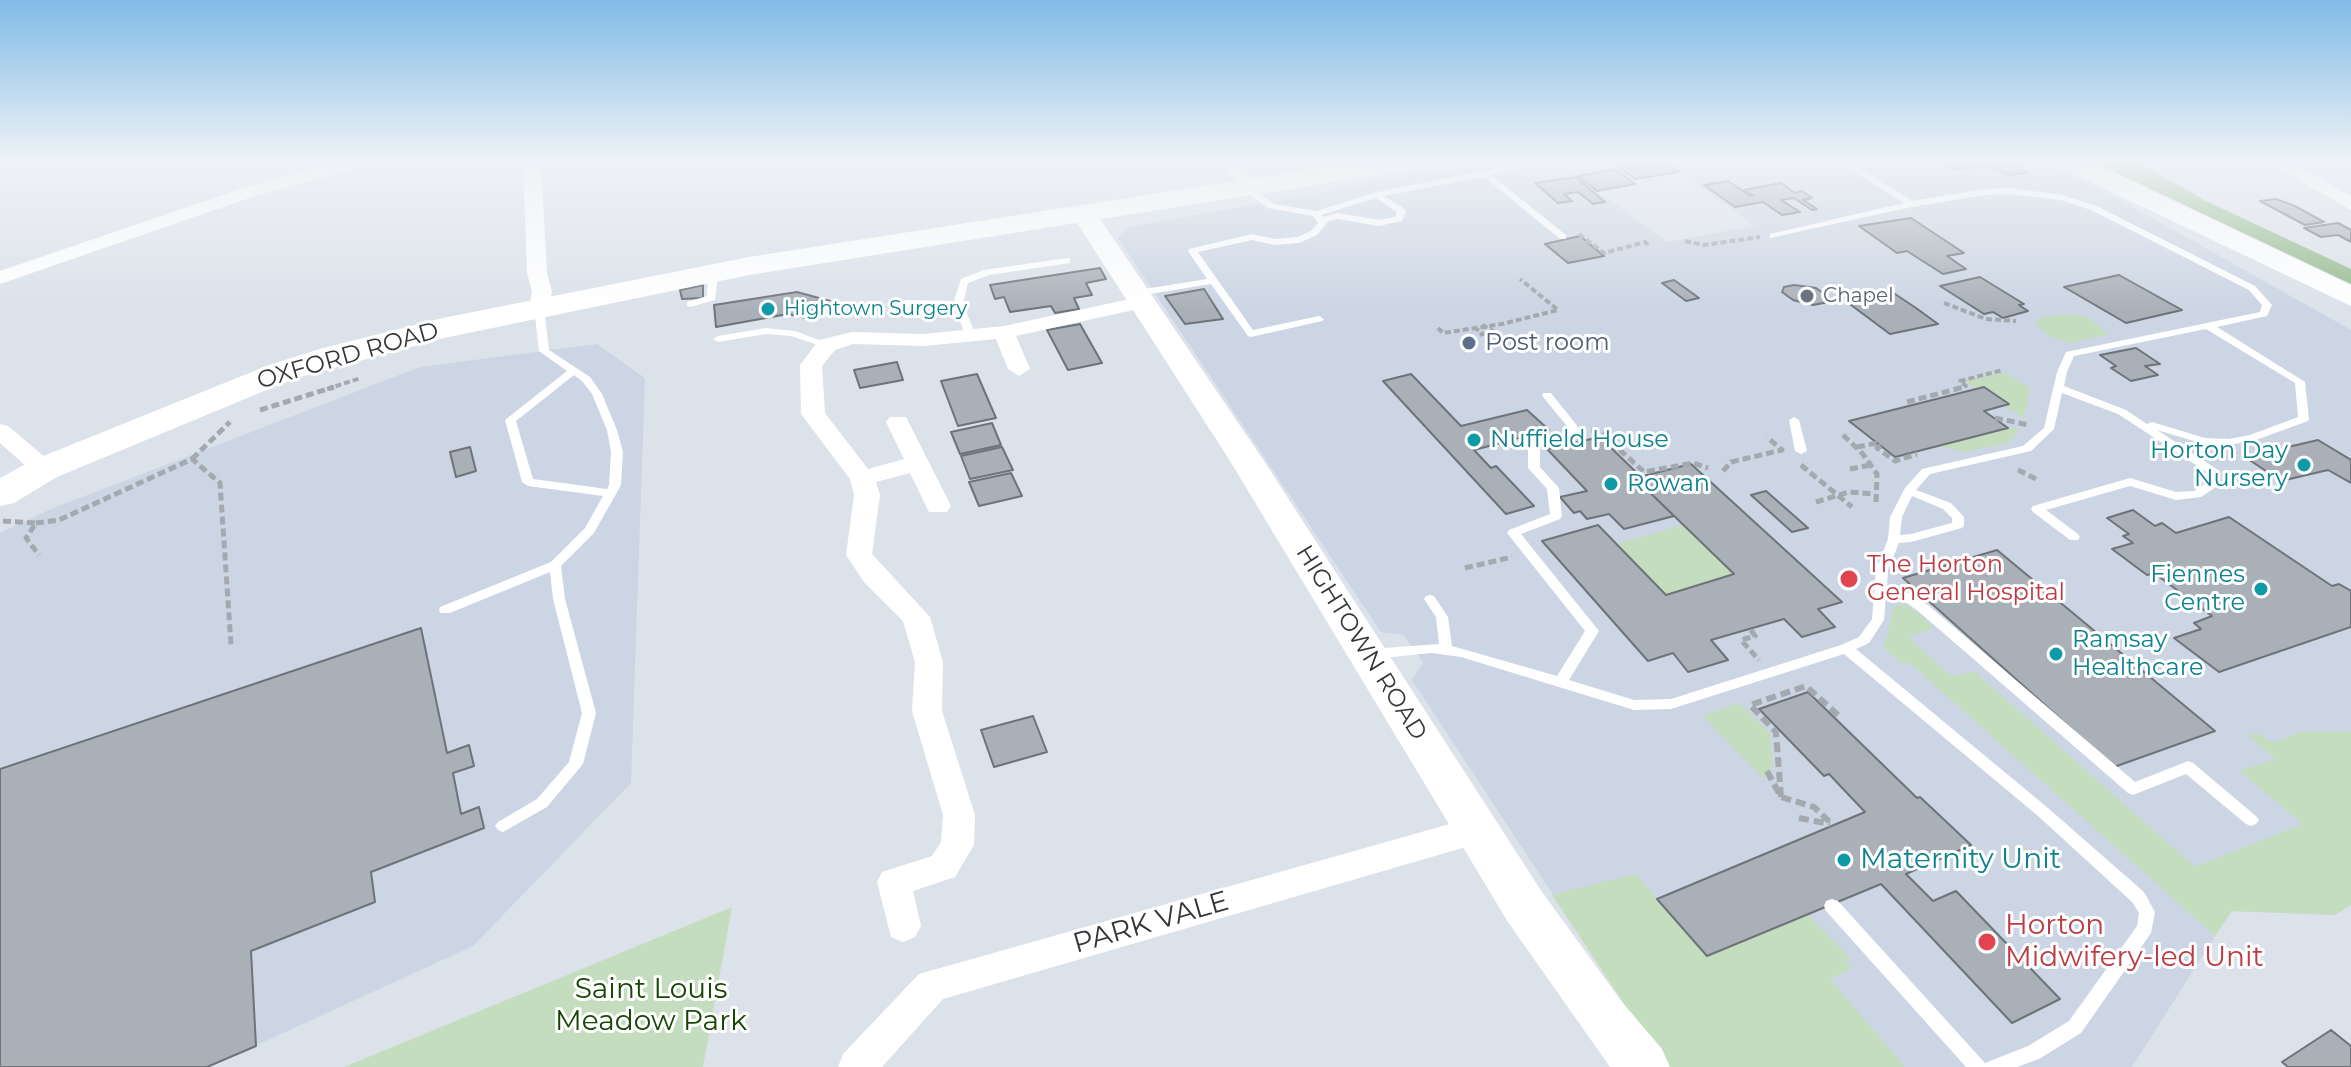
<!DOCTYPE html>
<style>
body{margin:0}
canvas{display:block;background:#dce2ea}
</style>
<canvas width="2351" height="1067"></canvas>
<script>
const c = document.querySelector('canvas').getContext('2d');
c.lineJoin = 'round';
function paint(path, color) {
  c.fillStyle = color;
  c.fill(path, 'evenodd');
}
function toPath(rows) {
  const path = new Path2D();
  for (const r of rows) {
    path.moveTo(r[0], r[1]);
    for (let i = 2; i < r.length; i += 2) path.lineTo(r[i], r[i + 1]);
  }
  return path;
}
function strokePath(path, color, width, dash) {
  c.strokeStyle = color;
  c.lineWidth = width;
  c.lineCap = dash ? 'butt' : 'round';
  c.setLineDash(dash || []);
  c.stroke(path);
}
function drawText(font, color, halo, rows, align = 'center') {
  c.font = font + ' Montserrat,sans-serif';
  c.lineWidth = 6;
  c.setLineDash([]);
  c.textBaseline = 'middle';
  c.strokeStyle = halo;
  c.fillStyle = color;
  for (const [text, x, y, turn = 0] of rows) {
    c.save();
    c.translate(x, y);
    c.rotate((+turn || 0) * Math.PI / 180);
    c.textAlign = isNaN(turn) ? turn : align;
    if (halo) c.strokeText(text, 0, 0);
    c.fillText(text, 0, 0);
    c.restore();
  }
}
paint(toPath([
 [1497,161,1558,161,1667,242,1755,226,1663,161,2043,161,2104,191,2351,330,2351,905,2335,915,2231,911,2132,1067,1666,1067,1412,680,1423,663,1404,635,1381,632,1118,238,1129,227],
 [597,344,645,378,631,783,473,946,209,1067,0,1067,0,533,51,509,420,367]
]), '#cbd5e3');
paint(toPath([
 [2071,314,2087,317,2109,334,2072,343,2051,337,2037,326,2037,320,2046,317],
 [2003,372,2030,388,2024,418,2002,406,2009,404,1984,387,1976,389,1965,381],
 [2008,428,2020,429,2008,443,1965,452,1936,446],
 [1683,525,1734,574,1666,595,1617,544],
 [1903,604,1918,613,1933,628,1908,637,1951,676,1975,672,2195,867,2303,824,2239,771,2276,759,2247,735,2259,733,2272,743,2302,732,2351,732,2351,905,2335,915,2232,911,2215,936,1909,662,1903,664,1884,648,1893,610,1896,605],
 [1738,703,1770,733,1773,767,1763,778,1703,716],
 [1636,874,1707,956,1808,915,1850,958,1845,960,1852,968,1830,979,1905,1067,1666,1067,1552,895],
 [732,907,703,1067,344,1067]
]), '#c5ddbf');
paint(toPath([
 [2094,162,2144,165,2204,200,2351,269,2351,284]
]), '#95bb8c');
const building = toPath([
 [1943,161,2008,161,2027,173,2009,175,1989,166,1955,169,1943,161],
 [1666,163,1679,172,1635,179,1617,166,1625,165,1630,169,1666,163],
 [1616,169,1635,184,1597,191,1578,176,1616,169],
 [1576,177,1605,202,1593,204,1578,192,1564,194,1572,201,1558,203,1535,183,1576,177],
 [1728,181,1750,196,1753,195,1744,190,1781,183,1795,193,1802,191,1812,198,1803,200,1817,209,1812,210,1794,198,1781,200,1800,212,1782,215,1763,202,1735,207,1704,185,1728,181],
 [2276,199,2295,206,2324,222,2305,225,2260,201,2276,199],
 [1911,218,1964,253,1947,256,1966,269,1943,274,1907,251,1897,253,1859,226,1911,218],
 [2338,223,2351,230,2351,242,2338,235,2321,237,2304,228,2338,223],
 [1580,236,1604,256,1568,263,1545,244,1580,236],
 [1100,268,1106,279,1086,283,1092,295,1074,298,1079,309,1055,313,1051,306,1010,312,1004,297,995,299,990,285,1100,268],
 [2119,275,2182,310,2126,323,2064,287,2119,275],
 [1980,277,2024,304,2019,305,2028,311,2003,318,1993,312,1984,314,1940,286,1980,277],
 [1674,280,1699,298,1686,301,1662,283,1674,280],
 [703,285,703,298,682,299,680,290,703,285],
 [1794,285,1816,288,1834,301,1813,305,1793,300,1782,292,1784,287,1794,285],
 [1204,289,1223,319,1185,324,1165,296,1204,289],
 [797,292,830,301,810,319,788,314,716,327,714,305,797,292],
 [1892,292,1916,308,1938,324,1890,334,1847,302,1892,292],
 [1080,324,1102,363,1068,370,1047,330,1080,324],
 [2136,348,2160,364,2145,366,2158,375,2131,381,2111,368,2116,366,2100,355,2136,348],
 [897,362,903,380,860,388,854,370,897,362],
 [977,374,996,418,958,426,941,381,977,374],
 [1411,374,1461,426,1527,410,1549,430,1474,450,1491,468,1496,466,1534,506,1506,514,1383,381,1411,374],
 [1984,387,2009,404,1984,411,2008,428,1895,457,1849,421,1984,387],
 [992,423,1001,445,960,454,951,432,992,423],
 [1600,437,1640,476,1635,478,1674,516,1624,529,1609,514,1587,519,1580,511,1574,513,1560,497,1587,491,1547,449,1600,437],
 [2318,440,2351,460,2351,483,2328,470,2281,481,2245,457,2318,440],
 [470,447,476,471,456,477,450,452,470,447],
 [1002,447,1013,470,970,479,961,456,1002,447],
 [1691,464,1842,602,1818,609,1835,627,1802,637,1784,619,1711,640,1728,660,1688,672,1673,653,1648,661,1542,541,1598,525,1666,595,1734,574,1635,478,1691,464],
 [1011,473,1022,496,979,506,969,482,1011,473],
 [1766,491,1808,528,1792,532,1751,495,1766,491],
 [2133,510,2155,526,2162,523,2176,533,2229,517,2332,586,2339,584,2351,591,2351,627,2219,672,2174,638,2201,629,2194,623,2212,616,2154,573,2147,575,2112,549,2133,543,2123,536,2129,534,2107,518,2133,510],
 [1997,550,2215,731,2114,767,1903,578,1997,550],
 [421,628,447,753,469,745,474,766,453,773,461,814,479,807,484,828,371,872,375,902,251,951,256,1046,207,1067,0,1067,0,769,421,628],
 [1808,692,1917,798,1920,797,1971,845,1906,874,1933,901,1956,891,2060,999,2012,1023,1881,884,1707,956,1657,899,1865,812,1829,774,1824,776,1759,709,1808,692],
 [1033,716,1047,752,994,767,981,730,1033,716],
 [2331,1030,2351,1046,2351,1067,2288,1067,2282,1062,2331,1030]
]);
paint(building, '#aab0b8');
strokePath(building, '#6e737a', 2);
strokePath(toPath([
 [1579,234,1604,253,1645,242,1649,246],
 [1685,241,1704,245,1760,237],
 [1944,303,1986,319,2016,321],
 [1482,325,1499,334],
 [1474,327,1483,334,1479,335],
 [1438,328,1443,333,1502,324,1558,310,1520,279],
 [327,389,361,378],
 [1956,389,1966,386,1960,381,2003,370]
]), '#a4a9af', 4, [6, 3]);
strokePath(toPath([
 [1907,402,1964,387],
 [260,410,334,387],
 [1995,418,2029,425],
 [1591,431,1599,431,1644,472,1693,463,1708,468],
 [1843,435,1862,453,1877,474,1876,502],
 [1881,446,1877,448,1895,461,1917,454],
 [1857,447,1877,443],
 [192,459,230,422],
 [1801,465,1852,507],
 [1850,469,1871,465],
 [2018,470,2038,480],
 [1723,471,1731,462,1782,450,1767,437],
 [1816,502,1849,492,1874,494],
 [3,521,36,523,26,538,39,555],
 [36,523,59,520,192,459,220,483,231,645],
 [1465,568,1512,557],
 [1751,630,1755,636,1741,640,1759,660]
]), '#a4a9af', 5, [8, 4]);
strokePath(toPath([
 [1767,771,1781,797,1814,807,1833,825],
 [1781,797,1776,732,1750,705,1806,686,1838,715],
 [1799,818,1830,824]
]), '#a4a9af', 6, [10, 5]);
paint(toPath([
 [1535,161,1547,162,1491,175,1566,235,1566,239,1560,239,1487,179,1481,177,1384,196,1405,209,1406,211,1402,221,1379,226,1338,219,1326,222,1327,223,1317,235,1299,243,1275,245,1252,240,1198,252,1253,330,1319,316,1324,319,1322,321,1251,337,1248,336,1211,284,1138,296,1133,293,1138,290,1207,279,1188,251,1189,249,1252,234,1275,239,1297,237,1311,231,1318,223,1313,216,1268,208,1244,191,1244,187,1250,187,1274,204,1316,211,1377,192,1535,161],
 [1376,198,1397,212,1395,217,1379,220,1338,213,1323,217,1321,215,1376,198],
 [1838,161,1848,161,1912,201,1985,189,2010,188,2062,195,2097,206,2255,286,2272,305,2267,316,2217,327,2305,382,2309,419,2308,421,2256,440,2229,445,2204,444,2157,430,2218,470,2220,472,2216,487,2201,497,2176,500,2130,486,2046,510,2078,534,2080,537,2078,540,2070,540,2033,512,2031,509,2033,506,2130,478,2176,492,2194,491,2207,482,2208,473,2118,414,2062,393,2054,429,2031,451,1930,474,1916,490,1951,503,1964,517,1964,525,1962,528,1911,542,1899,543,1888,570,1887,587,1909,593,1928,605,2135,782,2188,761,2193,763,2256,816,2259,820,2256,824,2251,826,2246,824,2186,774,2133,795,2128,793,1918,611,1901,599,1886,596,1884,620,1869,643,1856,649,2048,808,2144,892,2155,912,2151,933,2081,1033,2039,1059,2017,1067,1966,1067,1826,911,1824,906,1826,901,1832,899,1838,901,1985,1063,2028,1046,2069,1021,2137,926,2139,913,2132,902,2038,816,1844,654,1671,709,1634,710,1461,657,1432,653,1371,659,1366,657,1364,654,1366,651,1371,649,1439,644,1436,617,1424,599,1426,596,1430,595,1434,596,1448,617,1452,646,1557,676,1585,631,1507,533,1509,530,1550,514,1547,489,1528,468,1528,442,1530,440,1571,431,1543,397,1542,395,1543,393,1551,393,1583,433,1582,435,1540,444,1540,467,1559,488,1562,516,1560,519,1521,534,1599,631,1569,680,1634,700,1671,699,1841,645,1859,637,1872,619,1876,570,1888,539,1890,517,1905,488,1922,469,2023,446,2044,428,2057,372,2066,352,2260,312,2262,305,2249,290,2091,210,2061,200,2010,194,1985,195,1911,207,1770,238,1770,234,1904,203,1838,161],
 [2206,329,2295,383,2298,417,2250,435,2229,439,2205,438,2152,422,2147,424,2126,410,2064,386,2067,372,2074,356,2206,329],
 [1912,496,1943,509,1952,518,1952,523,1911,534,1900,535,1902,517,1912,496],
 [2104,161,2117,161,2113,163,2104,161],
 [2277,161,2312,161,2308,163,2279,165,2275,163,2277,161],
 [1067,258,1070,259,1070,263,989,275,968,283,963,304,976,336,974,338,971,339,966,336,954,307,906,306,901,303,906,300,954,301,961,279,984,270,1067,258],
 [713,270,718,273,715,300,690,307,687,306,687,302,707,296,708,273,713,270],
 [539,305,544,308,549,350,590,377,602,394,617,430,623,452,621,485,594,533,561,566,565,599,596,713,583,764,547,807,503,832,498,830,495,826,498,822,537,799,569,762,582,713,553,599,550,572,450,613,440,613,439,610,440,607,551,562,585,528,603,496,528,486,522,482,505,420,567,371,539,351,534,308,539,305],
 [574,375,582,381,592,394,607,430,611,452,609,485,607,489,533,479,516,421,574,375],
 [766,328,795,331,832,345,827,348,791,336,766,334,718,342,713,339,718,336,766,328],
 [1794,417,1799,420,1807,451,1801,454,1795,451,1789,420,1794,417]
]), '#fff');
paint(toPath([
 [342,161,371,161,368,165,255,196,0,284,0,271,243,188,342,161],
 [523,161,541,161,547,273,552,291,549,308,539,314,529,308,532,291,527,273,523,161],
 [1219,161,1238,161,1261,188,1258,192,1246,192,1219,161],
 [2266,161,2288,161,2351,196,2351,210,2266,161],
 [1144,296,1151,298,1154,302,1151,306,1016,336,1030,369,1019,376,1008,369,996,339,924,346,853,344,835,350,822,366,825,413,868,469,904,459,886,422,890,417,906,417,951,506,947,512,929,512,910,473,876,482,880,495,872,554,930,617,943,662,942,711,975,815,974,845,955,877,913,891,921,926,915,937,903,942,891,937,877,882,882,872,932,856,941,842,943,815,912,711,915,662,903,621,864,582,846,555,854,495,850,479,801,414,800,365,819,340,852,332,924,334,1004,326,1144,296],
 [0,424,8,426,53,464,56,469,53,474,35,474,0,443,0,424],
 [1478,816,1490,820,1494,830,1490,840,943,999,882,1067,838,1067,843,1054,919,974,1478,816]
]), '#fff');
paint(toPath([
 [1085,207,1094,210,1264,461,1542,892,1622,1002,1662,1049,1670,1067,1610,1067,1508,922,1230,461,1072,215,1076,210,1085,207]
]), '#fff');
paint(toPath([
 [1364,161,1429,161,1425,167,1416,169,749,275,444,338,293,379,57,477,14,503,0,506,0,478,31,461,269,365,323,348,443,318,749,257,1364,161],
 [2055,161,2090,161,2351,285,2351,306,2059,167,2055,161]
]), '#fff');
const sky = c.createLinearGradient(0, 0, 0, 310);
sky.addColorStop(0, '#82bce8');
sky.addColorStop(0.52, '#eff2f6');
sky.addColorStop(1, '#eff2f600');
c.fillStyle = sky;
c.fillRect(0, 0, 2351, 310);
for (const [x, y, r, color] of [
 [1807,296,8,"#6b7280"],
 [768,309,8,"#0f9aa8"],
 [1469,343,8,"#5c6f8a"],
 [1474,440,8,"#0f9aa8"],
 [2304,465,8,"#0f9aa8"],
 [1611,484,8,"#0f9aa8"],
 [1849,579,10,"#e0444e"],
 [2261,589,8,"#0f9aa8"],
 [2056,654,8,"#0f9aa8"],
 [1844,860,8,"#0f9aa8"],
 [1987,942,10,"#e0444e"]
]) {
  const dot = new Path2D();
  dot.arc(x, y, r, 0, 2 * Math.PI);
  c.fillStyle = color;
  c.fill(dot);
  strokePath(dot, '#fff', 3);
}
drawText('20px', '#5b616d', '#fff', [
 ["Chapel",1823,296]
], 'left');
drawText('20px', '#0d838f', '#fff', [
 ["Hightown Surgery",784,309]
], 'left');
drawText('24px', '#4e5e75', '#fff', [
 ["Post room",1485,343]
], 'left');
drawText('24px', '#333639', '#fff', [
 ["OXFORD ROAD",348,356,-16],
 ["HIGHTOWN ROAD",1361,643,58]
]);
drawText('24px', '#0d838f', '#fff', [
 ["Nuffield House",1490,440],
 ["Horton Day",2288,451,"right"],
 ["Nursery",2288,479,"right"],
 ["Rowan",1627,484],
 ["Fiennes",2245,575,"right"],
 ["Centre",2245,603,"right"],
 ["Ramsay",2072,640],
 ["Healthcare",2072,668]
], 'left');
drawText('24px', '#be3a42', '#fff', [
 ["The Horton",1867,565],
 ["General Hospital",1867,593]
], 'left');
drawText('28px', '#0d838f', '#fff', [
 ["Maternity Unit",1860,860]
], 'left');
drawText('28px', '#333639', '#fff', [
 ["PARK VALE",1151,923,-16]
]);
drawText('28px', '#be3a42', '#fff', [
 ["Horton",2005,926],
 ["Midwifery-led Unit",2005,958]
], 'left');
drawText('28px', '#164703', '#fff', [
 ["Saint Louis",651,990],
 ["Meadow Park",651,1022]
]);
</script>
